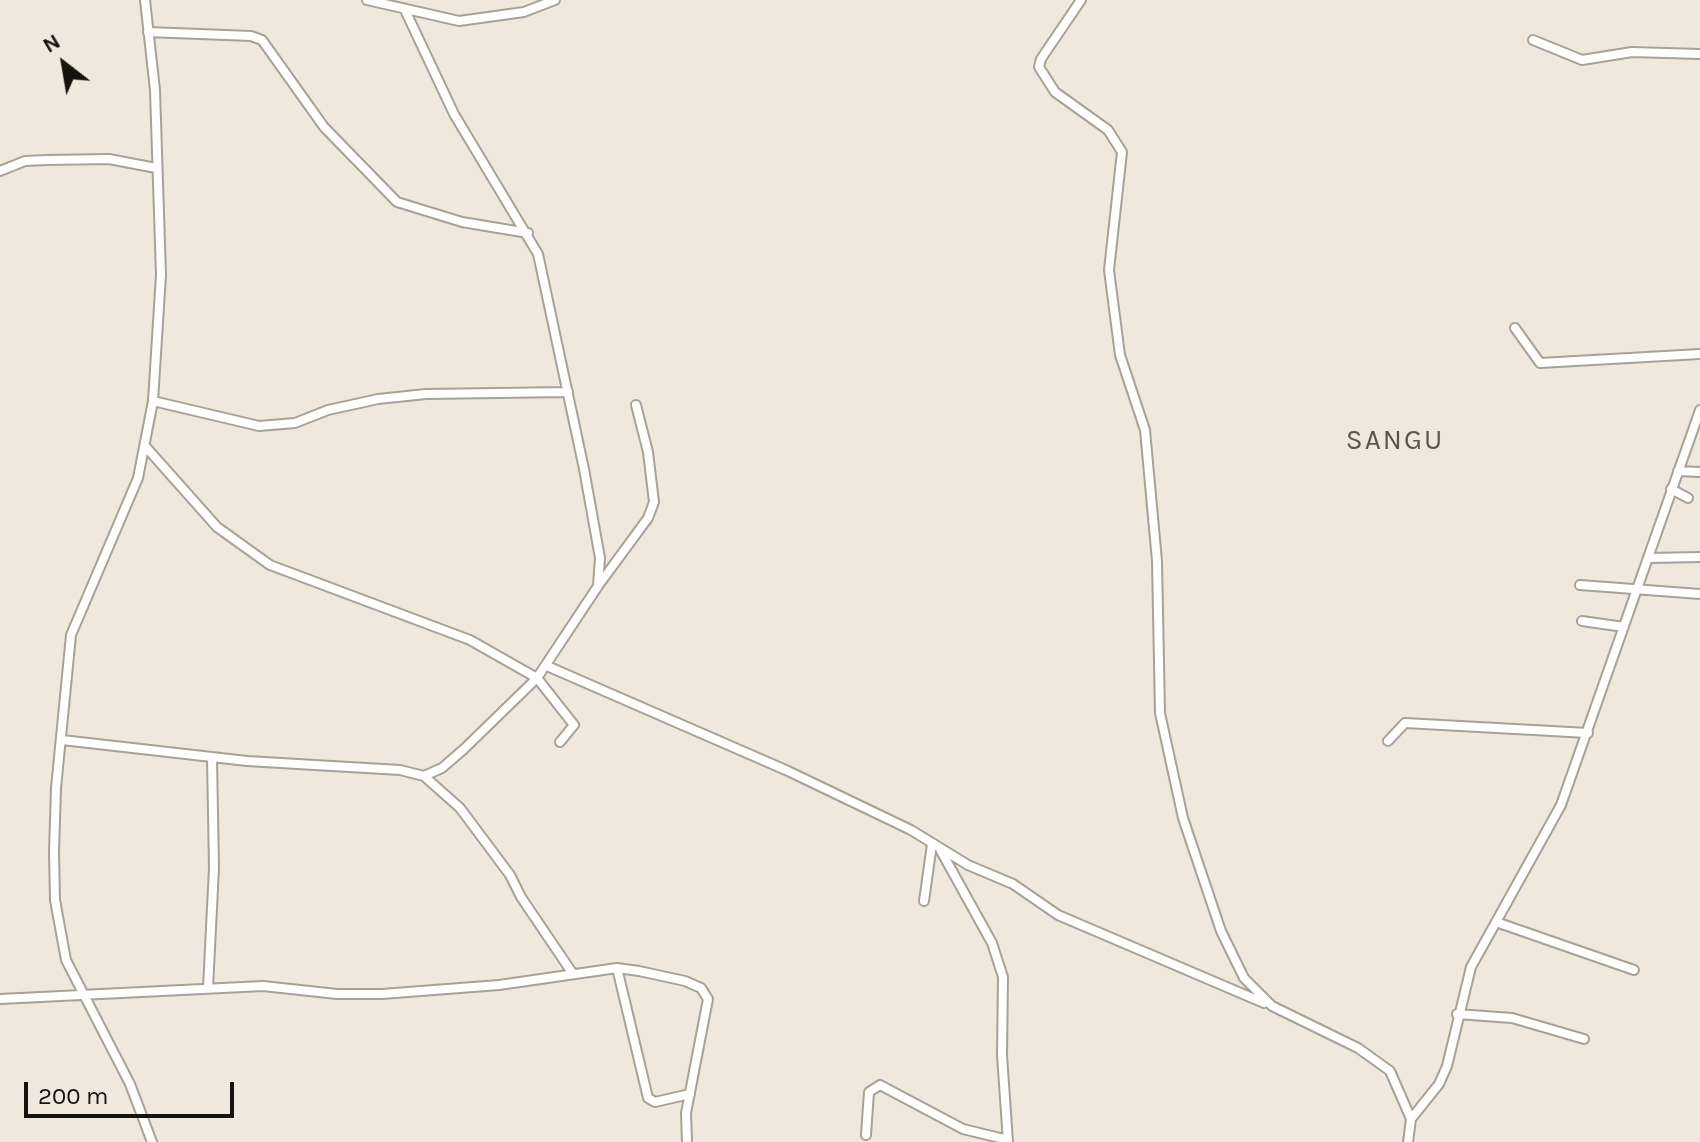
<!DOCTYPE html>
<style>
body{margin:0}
#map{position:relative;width:1700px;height:1142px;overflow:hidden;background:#eee9dc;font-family:Karla,sans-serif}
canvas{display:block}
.north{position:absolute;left:24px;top:24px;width:80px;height:80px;-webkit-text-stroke:6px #eee9dc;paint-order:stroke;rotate:329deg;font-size:22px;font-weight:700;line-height:32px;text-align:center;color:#15130f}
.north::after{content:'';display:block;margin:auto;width:28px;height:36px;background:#15130f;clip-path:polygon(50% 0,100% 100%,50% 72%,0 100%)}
.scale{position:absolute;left:24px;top:1082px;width:210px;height:36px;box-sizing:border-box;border:4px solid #15130f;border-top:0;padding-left:10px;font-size:24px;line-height:28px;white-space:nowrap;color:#15130f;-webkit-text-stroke:6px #eee9dc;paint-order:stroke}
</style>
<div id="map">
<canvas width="1700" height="1142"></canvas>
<div class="north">N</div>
<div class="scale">200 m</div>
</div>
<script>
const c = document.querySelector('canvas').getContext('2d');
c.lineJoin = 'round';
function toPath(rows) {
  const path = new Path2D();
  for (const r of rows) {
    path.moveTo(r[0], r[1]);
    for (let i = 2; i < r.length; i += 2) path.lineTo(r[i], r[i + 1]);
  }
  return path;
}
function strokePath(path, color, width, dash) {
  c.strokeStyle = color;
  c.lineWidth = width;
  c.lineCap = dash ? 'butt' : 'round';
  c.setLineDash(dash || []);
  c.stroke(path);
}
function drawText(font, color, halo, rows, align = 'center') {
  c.font = font + ' Karla,sans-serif';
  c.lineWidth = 6;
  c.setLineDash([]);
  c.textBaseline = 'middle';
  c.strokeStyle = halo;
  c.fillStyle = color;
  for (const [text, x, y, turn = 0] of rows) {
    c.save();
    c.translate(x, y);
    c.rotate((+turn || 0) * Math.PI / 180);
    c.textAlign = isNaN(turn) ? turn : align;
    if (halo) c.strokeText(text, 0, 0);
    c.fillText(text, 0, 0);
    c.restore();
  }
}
const street = toPath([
 [145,0,155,90,161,275,153,401,138,478,71,635,56,788,54,852,55,900,66,960,130,1084,152,1142],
 [367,0,459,21,524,12,555,0],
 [1081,0,1041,59,1039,67,1055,92,1108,130,1122,152,1109,270,1120,355,1145,430,1157,561,1160,713,1183,818,1221,931,1244,978,1272,1006,1358,1048,1390,1071,1411,1119],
 [148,32,251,36,262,40,324,127,397,202,462,222,528,233],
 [1533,40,1582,60,1632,52,1700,54],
 [0,171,25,161,47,160,109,159,156,168],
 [1515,328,1540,363,1700,354],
 [153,401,259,426,295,423,328,410,378,399,426,394,568,392],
 [145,446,217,527,270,565,470,640,537,678,574,725,560,742],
 [1678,471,1700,472],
 [1671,489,1688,498],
 [1648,558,1700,557],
 [1580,585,1700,594],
 [598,586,648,518,654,502,648,452,636,405],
 [1582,621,1624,627],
 [547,666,788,771,911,830,968,865,1013,884,1058,915,1264,1003],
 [62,740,247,761,400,770,424,776,442,768,464,749,537,678,598,586,600,558,584,469,538,254,454,114,405,10],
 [1388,741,1405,723,1588,733],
 [424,776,460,808,510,875,521,897,573,974],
 [941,851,992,943,1003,977,1002,1055,1008,1142],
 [924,901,932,844],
 [1496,922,1634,970],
 [617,968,648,1098,655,1102,690,1094],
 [208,988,214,868,212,758],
 [0,999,263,986,337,994,382,994,499,985,617,968,639,971,685,981,701,988,708,999,686,1113,687,1142],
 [1457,1014,1512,1018,1584,1039],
 [866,1135,869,1092,880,1085,963,1129,1008,1140],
 [1408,1142,1411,1119,1439,1084,1447,1066,1471,967,1561,805,1700,410]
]);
strokePath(street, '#a7a296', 12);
strokePath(street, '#fff', 8);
c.letterSpacing = '2px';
drawText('28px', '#5a554b', '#eee9dc', [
 ["SANGU",1395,441]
]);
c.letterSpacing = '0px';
</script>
